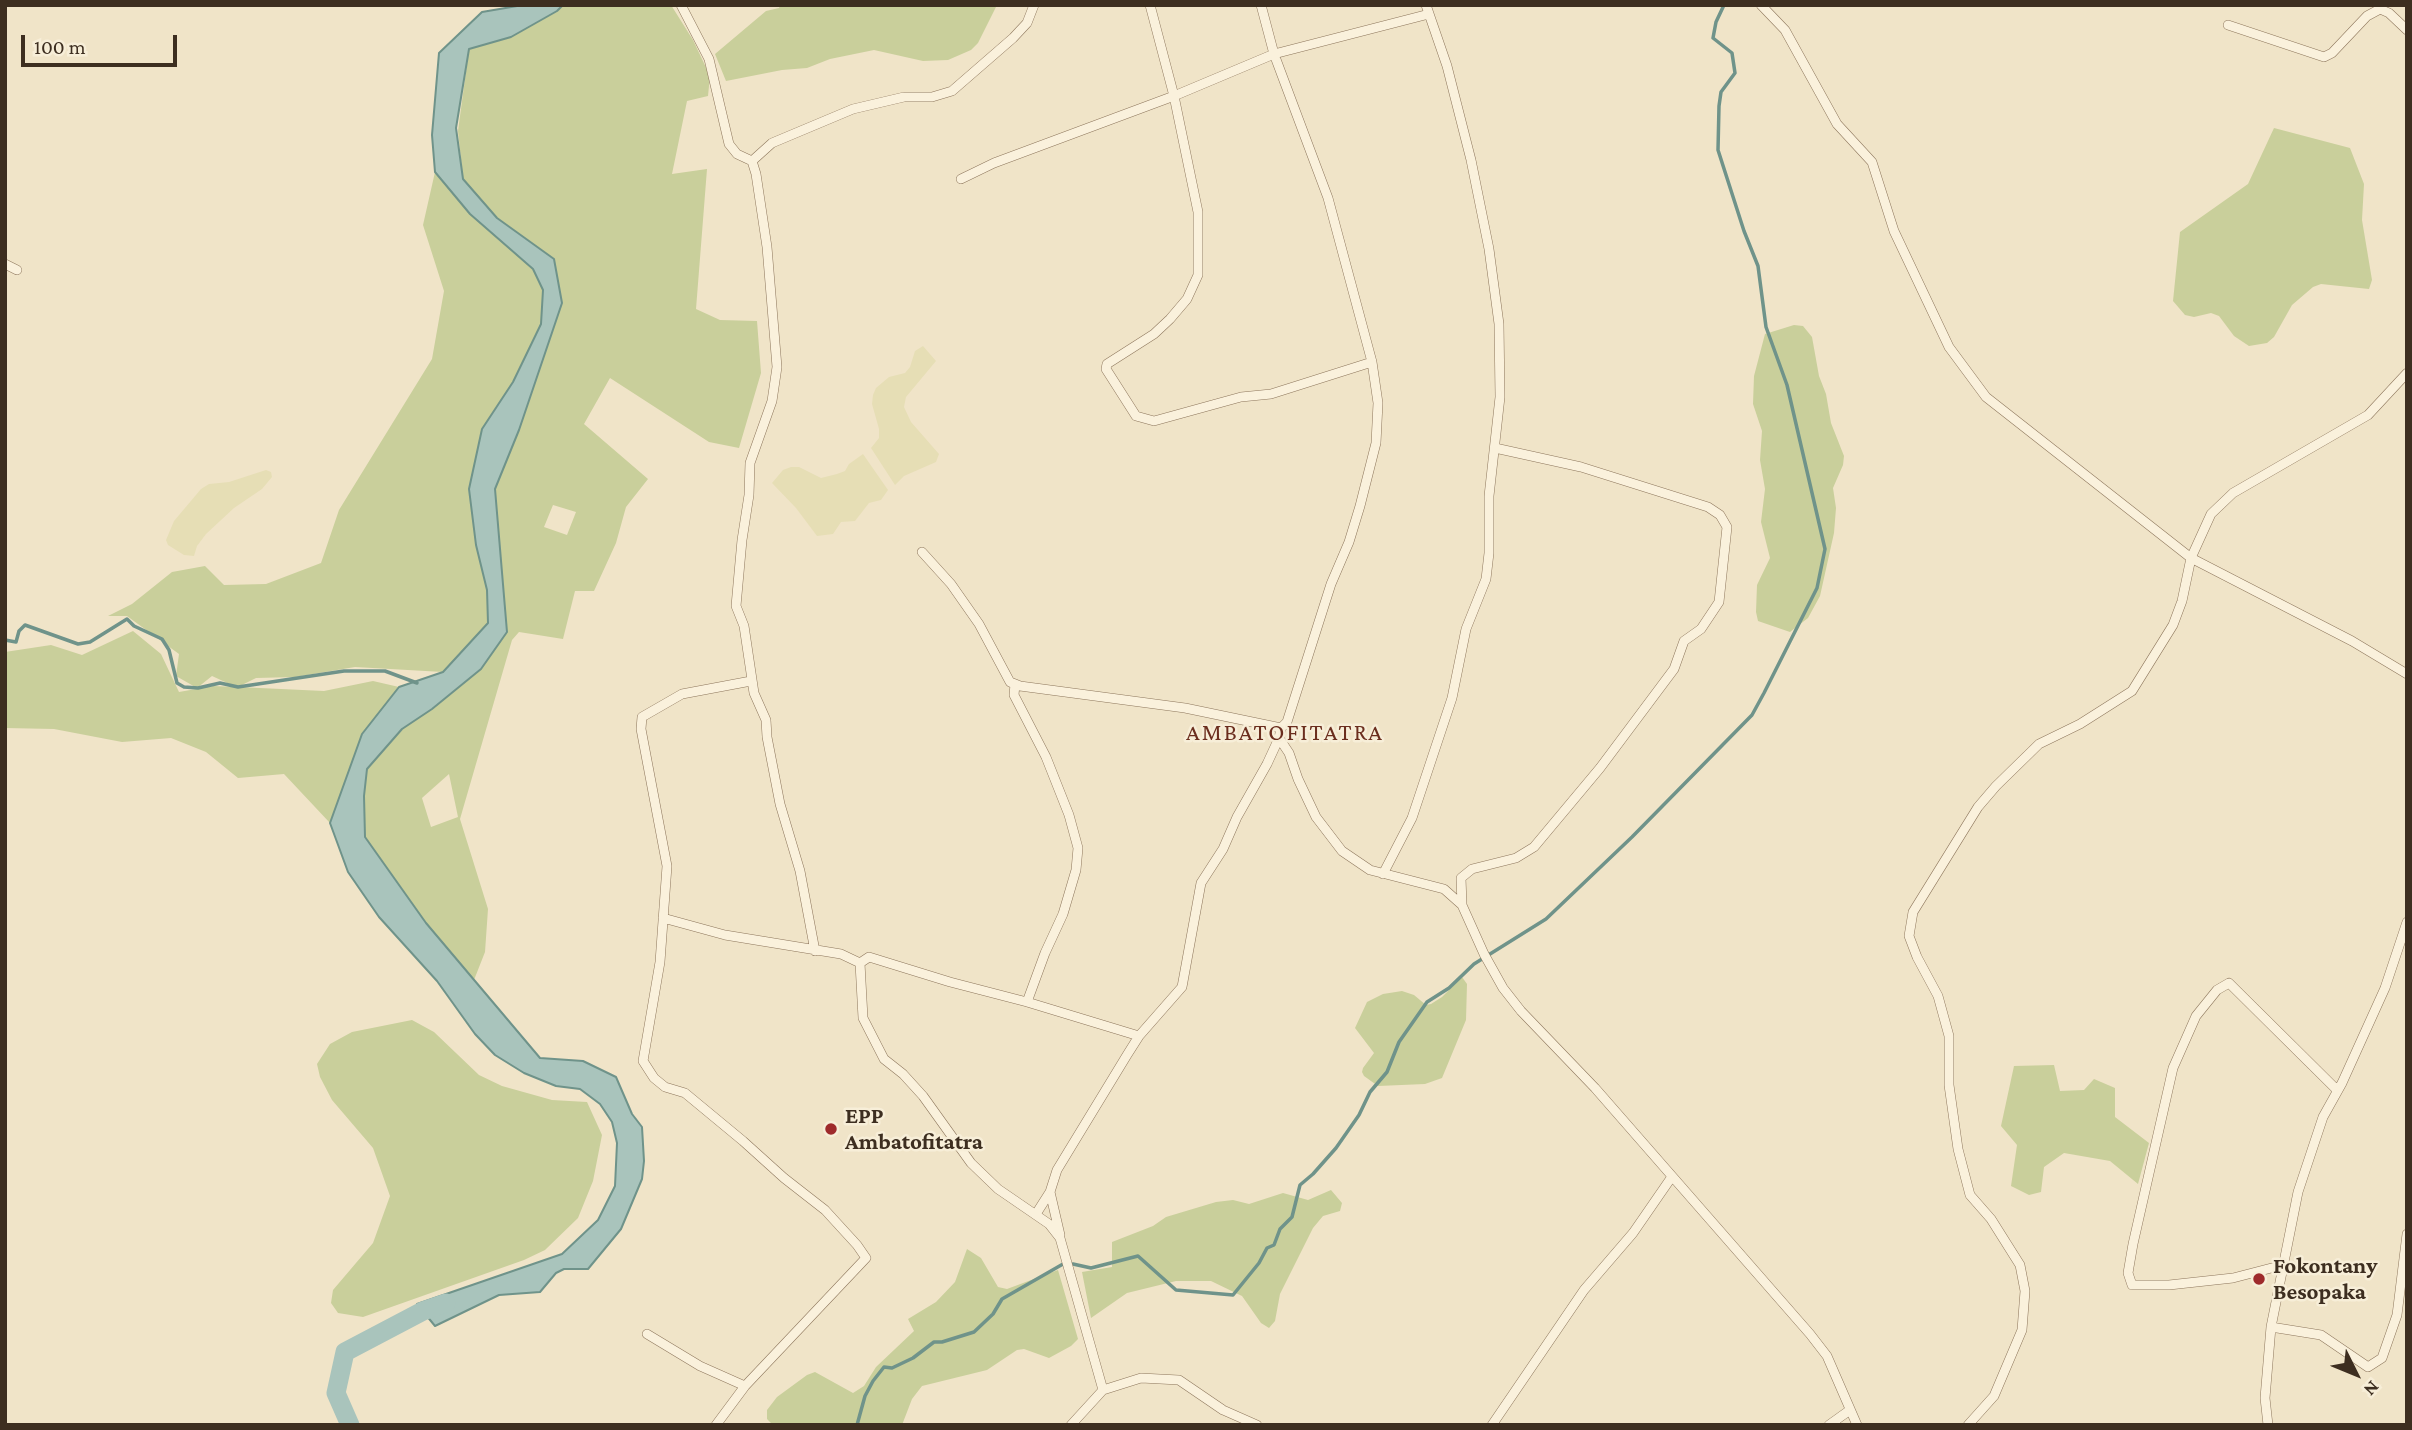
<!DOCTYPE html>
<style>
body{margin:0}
#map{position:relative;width:2412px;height:1430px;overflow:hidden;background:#f0e4c8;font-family:"Crimson Pro",serif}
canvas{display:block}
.frame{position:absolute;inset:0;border:7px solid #3d2e20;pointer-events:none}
.north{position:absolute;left:2321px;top:1339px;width:70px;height:70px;-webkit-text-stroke:5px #f7eed8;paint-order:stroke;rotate:133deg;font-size:19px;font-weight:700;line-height:28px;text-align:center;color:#3d2e20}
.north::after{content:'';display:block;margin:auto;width:24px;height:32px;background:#3d2e20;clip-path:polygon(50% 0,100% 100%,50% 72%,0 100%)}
.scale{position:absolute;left:21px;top:35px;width:156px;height:32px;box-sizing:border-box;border:4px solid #3d2e20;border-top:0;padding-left:9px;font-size:21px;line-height:24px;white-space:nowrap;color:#3d2e20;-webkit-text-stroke:5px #f7eed8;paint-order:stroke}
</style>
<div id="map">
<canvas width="2412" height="1430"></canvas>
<div class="frame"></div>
<div class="north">N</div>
<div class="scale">100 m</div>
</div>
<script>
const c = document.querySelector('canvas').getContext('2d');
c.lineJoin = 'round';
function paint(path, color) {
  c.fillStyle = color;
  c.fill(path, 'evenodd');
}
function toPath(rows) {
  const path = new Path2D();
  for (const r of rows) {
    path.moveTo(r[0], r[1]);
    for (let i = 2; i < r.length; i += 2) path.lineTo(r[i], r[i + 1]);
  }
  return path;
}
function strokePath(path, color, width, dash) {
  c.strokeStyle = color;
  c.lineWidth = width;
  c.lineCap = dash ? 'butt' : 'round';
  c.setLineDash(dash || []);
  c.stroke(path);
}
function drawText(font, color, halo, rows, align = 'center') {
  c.font = font + ' "Crimson Pro",serif';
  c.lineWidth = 5;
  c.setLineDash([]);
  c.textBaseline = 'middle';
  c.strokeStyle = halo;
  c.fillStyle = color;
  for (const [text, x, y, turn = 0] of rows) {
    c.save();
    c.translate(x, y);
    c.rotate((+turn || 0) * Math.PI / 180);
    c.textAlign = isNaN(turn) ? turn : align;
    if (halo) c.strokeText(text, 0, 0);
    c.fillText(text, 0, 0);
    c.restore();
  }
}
paint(toPath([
 [923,346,936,361,906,397,904,407,911,422,939,454,936,462,904,476,895,485,871,448,879,438,879,429,872,404,873,395,876,388,889,377,905,373,910,367,915,351],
 [863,454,888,490,881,500,869,503,855,521,841,522,833,534,817,536,796,508,772,483,783,470,791,467,799,467,821,478,837,474,845,471,849,464],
 [266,470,271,472,272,477,262,489,234,508,206,534,197,546,194,556,184,555,168,545,166,540,174,521,201,489,209,484,229,482]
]), '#e6deb5');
paint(toPath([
 [563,5,671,5,693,40,710,76,708,96,687,101,672,174,707,169,696,309,720,320,757,321,761,373,739,448,709,442,610,378,584,424,648,479,626,507,616,543,594,591,575,591,563,639,519,632,512,640,460,819,488,909,485,952,474,980,426,923,365,837,364,796,367,769,402,729,432,709,481,669,507,632,495,489,519,430,562,303,554,259,497,218,463,179,458,131,469,49,511,37,557,11],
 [553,505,576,512,567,535,544,527],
 [449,774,458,817,431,827,422,798],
 [780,5,997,5,978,43,971,50,948,60,923,61,874,50,830,59,807,68,782,70,726,81,715,54,766,11,779,8],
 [2274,128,2350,148,2364,184,2362,220,2372,280,2369,289,2321,284,2313,287,2292,305,2274,337,2267,343,2249,346,2234,336,2219,316,2211,313,2194,317,2185,315,2173,301,2180,232,2248,184],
 [435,172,470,214,533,269,543,290,541,324,513,382,482,429,469,489,476,545,487,590,488,623,443,672,355,667,295,677,256,678,238,687,324,691,373,681,399,687,362,734,330,823,284,774,238,778,206,752,171,738,122,742,54,729,5,728,5,652,51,645,82,655,133,631,161,654,179,692,213,686,236,687,212,676,197,688,176,676,179,654,127,616,108,616,132,604,172,572,205,566,224,585,266,584,321,563,339,510,432,359,444,291,423,225],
 [1794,325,1803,326,1812,337,1819,376,1826,394,1831,423,1844,456,1843,465,1833,488,1836,508,1834,533,1820,596,1808,618,1790,632,1758,621,1756,612,1757,585,1770,558,1761,522,1765,489,1760,460,1762,431,1753,404,1754,376,1765,334],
 [1462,977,1467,984,1466,1020,1442,1078,1425,1084,1378,1086,1364,1076,1362,1072,1363,1068,1374,1053,1355,1028,1367,1002,1383,994,1402,991,1414,995,1426,1005,1431,1004,1442,997],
 [412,1020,434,1032,479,1075,502,1086,552,1100,587,1102,602,1135,593,1181,578,1218,545,1250,524,1260,363,1317,338,1313,331,1303,333,1290,373,1243,390,1196,373,1148,332,1100,320,1077,317,1064,330,1044,352,1032],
 [2054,1065,2060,1091,2084,1090,2094,1079,2115,1088,2115,1117,2149,1143,2138,1184,2110,1161,2064,1153,2044,1167,2041,1192,2029,1195,2011,1186,2017,1145,2001,1126,2014,1066],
 [1331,1190,1342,1203,1340,1211,1323,1216,1313,1228,1280,1294,1275,1321,1269,1328,1261,1323,1242,1296,1211,1281,1176,1281,1127,1293,1091,1318,1082,1272,1112,1267,1112,1242,1153,1226,1166,1217,1216,1202,1233,1200,1249,1204,1283,1193,1308,1200],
 [967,1249,981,1258,998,1287,1007,1289,1058,1270,1078,1339,1071,1346,1049,1358,1024,1349,1017,1350,987,1370,922,1386,912,1399,902,1425,773,1425,767,1419,767,1410,777,1397,807,1375,815,1372,853,1393,864,1386,876,1367,914,1331,908,1319,936,1302,955,1282]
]), '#c9cf9b');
const water = toPath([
 [523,5,563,5,557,11,511,37,469,49,456,128,463,179,497,218,554,259,562,303,519,430,495,489,507,632,481,669,432,709,402,729,367,769,364,796,365,837,426,923,540,1058,583,1061,616,1077,632,1114,642,1127,644,1161,642,1179,621,1229,588,1269,564,1269,556,1273,540,1292,499,1295,435,1326,417,1304,562,1254,598,1220,615,1186,617,1143,612,1122,600,1104,580,1089,556,1086,524,1073,495,1055,475,1034,437,981,379,917,348,872,330,823,362,734,399,687,443,672,488,623,487,590,476,545,469,489,482,429,513,382,541,324,543,290,533,269,470,214,435,172,432,135,439,53,482,12,523,5]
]);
paint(water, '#a9c4bc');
strokePath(water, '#6f938a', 2);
strokePath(toPath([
 [5,640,16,642,19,631,25,625,78,644,90,642,127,619,134,626,162,639,169,650,177,683,184,687,198,688,220,683,238,687,344,671,385,671,417,683],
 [1073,1264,1091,1268,1138,1256,1176,1290,1233,1295,1259,1263,1267,1248,1274,1245,1280,1229,1292,1217,1300,1185,1313,1174,1336,1148,1359,1115,1370,1092,1387,1072,1399,1042,1427,1002,1449,988,1474,964,1546,919,1632,837,1752,715,1764,693,1817,588,1825,549,1787,385,1766,327,1758,266,1744,231,1718,150,1719,106,1721,92,1735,73,1732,53,1713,38,1716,22,1724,5],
 [857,1425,865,1396,873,1381,884,1367,892,1368,913,1358,934,1342,942,1342,974,1332,993,1314,1002,1299,1063,1264]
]), '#6f938a', 3.5);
strokePath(toPath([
 [350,1425,336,1393,345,1352,423,1311,446,1303]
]), '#a9c4bc', 19);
const minor = toPath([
 [681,5,709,59,729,144,737,154,752,161,756,174,767,247,777,367,772,401,750,463,749,495,742,540,736,606,744,626,754,693,766,720,767,737,780,804,800,871,815,951],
 [1150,5,1174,96,1198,212,1198,275,1187,299,1170,319,1154,334,1107,364,1106,369,1136,416,1154,421,1241,397,1271,394,1372,362],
 [1261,5,1274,54,1328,198,1372,362,1378,403,1376,443,1360,506,1349,542,1331,584,1287,722,1281,728,1279,738,1289,753,1298,779,1316,817,1342,851,1370,870,1444,889,1462,905,1484,954,1503,988,1521,1011,1595,1088,1810,1334,1827,1356,1857,1425],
 [1761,5,1785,30,1837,124,1872,162,1894,231,1949,347,1986,397,2191,558,2352,641,2407,674],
 [2228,25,2324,57,2332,53,2367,16,2380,9,2389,13,2407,30],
 [752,161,772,143,853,109,904,97,932,97,952,91,1013,38,1027,23,1034,5],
 [961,179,994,163,1174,96,1274,54,1429,14],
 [5,264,17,270],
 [922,552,951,584,979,624,1010,682,1020,686,1185,708,1281,728],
 [1015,684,1014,695,1046,757,1069,815,1078,848,1076,870,1063,914,1045,953,1027,1002],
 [1383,874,1412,818,1452,698,1466,629,1486,579,1489,553,1489,496,1500,397,1499,324,1489,249,1471,160,1447,66,1426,5],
 [1462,905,1461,878,1472,869,1516,858,1534,847,1600,768,1674,669,1684,641,1701,629,1719,602,1727,527,1720,515,1708,507,1581,467,1495,448],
 [663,918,725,935,841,954,860,963,863,1018,884,1059,903,1074,923,1096,971,1163,998,1189,1049,1224,1060,1238,1103,1390,1141,1378,1179,1380,1223,1410,1257,1425],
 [860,963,869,957,950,982,1027,1002,1139,1036],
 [1050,1192,1060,1235],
 [1036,1214,1050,1192,1057,1170,1127,1055,1139,1036,1182,987,1201,883,1223,849,1237,817,1267,764,1279,738],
 [2283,1265,2233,1278,2169,1285,2132,1285,2128,1273,2133,1244,2173,1068,2196,1016,2217,990,2229,983,2337,1090],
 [2271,1327,2321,1335,2368,1367,2382,1358,2397,1315,2407,1234],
 [647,1334,700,1366,745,1386],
 [716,1425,745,1386,866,1258,857,1245,825,1210,784,1178,743,1141,685,1093,665,1087,654,1078,643,1061,660,962,667,866,641,729,642,717,682,694,751,681],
 [1071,1425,1103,1390],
 [1492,1425,1584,1290,1633,1233,1671,1178],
 [1829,1425,1850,1410],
 [1968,1425,1994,1396,2022,1330,2025,1291,2020,1265,1991,1219,1970,1195,1958,1149,1949,1085,1949,1036,1938,996,1917,957,1909,936,1913,912,1978,807,1996,786,2039,744,2080,724,2132,691,2173,625,2182,601,2191,558,2211,514,2233,493,2368,415,2407,373],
 [2268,1425,2265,1398,2271,1327,2298,1192,2323,1117,2342,1083,2385,988,2407,922]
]);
strokePath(minor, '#8d765c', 10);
strokePath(minor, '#faf1dc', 9);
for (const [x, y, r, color] of [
 [831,1129,7,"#9e2a2b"],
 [2259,1279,7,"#9e2a2b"]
]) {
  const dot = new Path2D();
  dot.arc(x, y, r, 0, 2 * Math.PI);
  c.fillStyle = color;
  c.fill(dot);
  strokePath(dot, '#f7eed8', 2.5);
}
drawText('bold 23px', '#3d2e20', '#f7eed8', [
 ["EPP",845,1116],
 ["Ambatofitatra",845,1142],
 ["Fokontany",2273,1266],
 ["Besopaka",2273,1292]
], 'left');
c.letterSpacing = '2px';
drawText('24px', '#6b2e1e', '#f7eed8', [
 ["AMBATOFITATRA",1285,733]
]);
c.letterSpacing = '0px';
</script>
